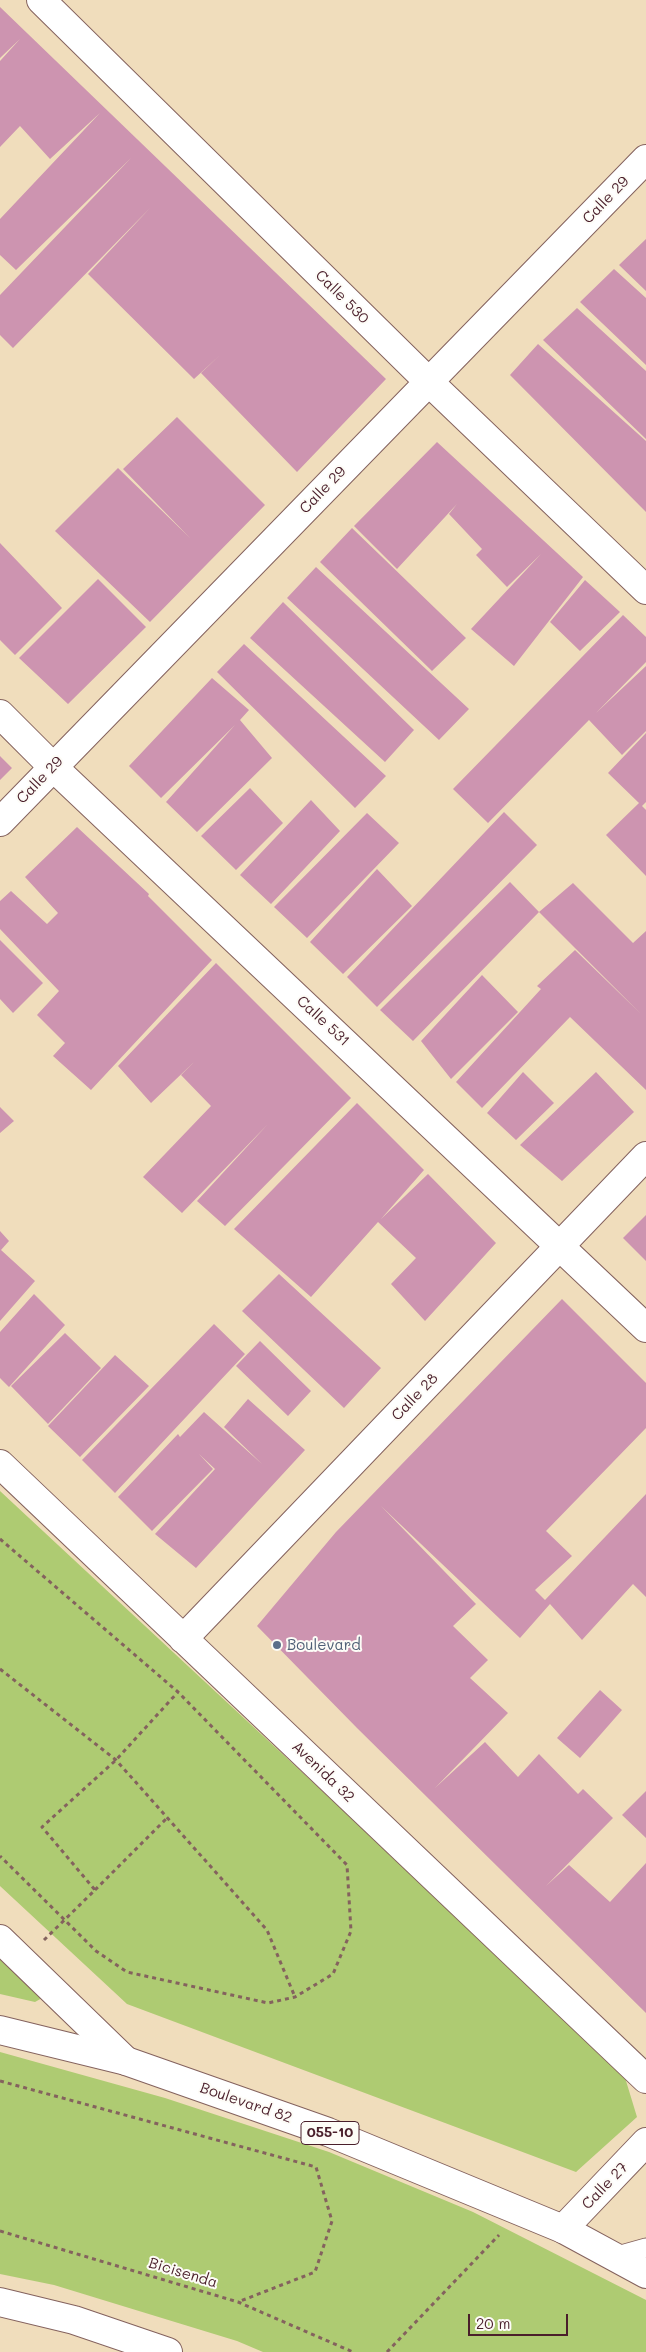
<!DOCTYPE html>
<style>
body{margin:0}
#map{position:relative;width:646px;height:2352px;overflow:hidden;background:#f0ddbc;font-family:Mali,sans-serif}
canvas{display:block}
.scale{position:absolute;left:468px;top:2314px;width:100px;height:22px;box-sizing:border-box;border:2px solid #4a1f2b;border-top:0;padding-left:6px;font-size:15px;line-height:18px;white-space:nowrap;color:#4a1f2b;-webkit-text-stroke:4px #fdfcf7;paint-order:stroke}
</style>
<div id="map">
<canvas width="646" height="2352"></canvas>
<div class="scale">20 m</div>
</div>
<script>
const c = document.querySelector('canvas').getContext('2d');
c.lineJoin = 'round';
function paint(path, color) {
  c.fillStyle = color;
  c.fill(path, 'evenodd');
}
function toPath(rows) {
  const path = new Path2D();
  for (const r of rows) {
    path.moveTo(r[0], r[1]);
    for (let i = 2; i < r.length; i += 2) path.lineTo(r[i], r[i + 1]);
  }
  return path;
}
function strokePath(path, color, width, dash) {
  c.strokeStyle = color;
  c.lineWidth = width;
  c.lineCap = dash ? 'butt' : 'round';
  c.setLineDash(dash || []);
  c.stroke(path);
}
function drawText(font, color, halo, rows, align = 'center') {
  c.font = font + ' Mali,sans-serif';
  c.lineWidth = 4;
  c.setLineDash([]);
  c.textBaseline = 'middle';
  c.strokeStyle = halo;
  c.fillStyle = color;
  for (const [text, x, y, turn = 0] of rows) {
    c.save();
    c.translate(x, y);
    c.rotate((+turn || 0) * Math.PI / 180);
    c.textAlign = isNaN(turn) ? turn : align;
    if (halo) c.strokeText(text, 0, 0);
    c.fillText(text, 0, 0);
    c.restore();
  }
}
paint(toPath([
 [0,1491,623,2071,637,2117,576,2172,127,2004,0,1886],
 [0,1955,42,1998,35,2002,0,1994],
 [0,2052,165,2098,329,2152,473,2212,646,2300,646,2352,263,2352,237,2341,54,2285,0,2274]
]), '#aecb72');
paint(toPath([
 [0,7,386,379,297,472,201,373,220,355,194,379,88,274,151,207,13,348,0,335,0,295,131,158,16,270,0,255,0,219,100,113,50,159,20,126,0,147,0,61,20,39,0,58],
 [646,239,646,291,619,265],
 [614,269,646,298,646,365,580,302],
 [577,308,646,371,646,439,543,340],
 [538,344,646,441,646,512,510,375],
 [177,417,265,505,150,622,55,531,118,468,190,538,123,469],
 [437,442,583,577,514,666,471,629,541,554,507,587,476,555,482,549,449,514,457,504,397,569,354,526],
 [352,528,466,638,432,671,320,562],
 [0,543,62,608,15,655,0,640],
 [316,567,469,709,439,740,287,598],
 [98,579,146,627,68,704,19,658],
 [585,580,620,612,580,651,550,622],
 [283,602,414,730,385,762,250,638],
 [623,615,646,637,646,662,596,713,646,666,646,731,622,755,589,720,488,823,453,789],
 [244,644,386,776,355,808,217,672],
 [212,678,249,710,240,720,272,758,197,832,166,802,235,725,161,798,129,766],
 [646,733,646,802,642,806,646,810,646,876,606,835,639,803,608,773],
 [0,756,12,768,0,780],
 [250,788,283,823,236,870,201,836],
 [311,800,340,831,271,904,240,875],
 [504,812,537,845,377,1007,347,977],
 [367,813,399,843,307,938,274,907],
 [77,827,149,894,148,896,212,960,91,1090,53,1056,65,1043,37,1015,59,991,0,929,0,901,11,891,47,924,58,913,25,877],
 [377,869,412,906,343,974,310,942],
 [510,882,539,912,413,1041,380,1010],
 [573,883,633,943,646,931,646,1090,570,1017,482,1108,456,1082,541,989,537,986,575,950,640,1013,539,912],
 [0,940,43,983,13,1013,0,999],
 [216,963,351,1098,225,1226,197,1201,268,1124,182,1213,143,1177,211,1106,181,1075,194,1062,151,1103,118,1066],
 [482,975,518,1012,451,1079,421,1041],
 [523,1072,554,1103,516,1140,487,1113],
 [596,1072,634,1112,562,1181,520,1145],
 [357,1103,424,1170,381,1219,428,1174,496,1243,425,1321,391,1284,416,1258,378,1222,311,1297,234,1229],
 [0,1107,14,1121,0,1133],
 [646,1215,646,1261,623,1238],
 [0,1231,9,1241,1,1250,35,1281,0,1321],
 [279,1274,381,1368,344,1408,242,1311],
 [34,1294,65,1325,9,1387,0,1378,0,1332],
 [562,1299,646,1383,646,1428,546,1531,572,1556,535,1590,545,1600,646,1494,646,1597,633,1584,582,1640,550,1604,520,1638,381,1506,476,1604,453,1626,488,1660,470,1678,508,1713,435,1788,485,1742,518,1777,539,1754,578,1794,583,1789,613,1818,546,1886,569,1865,610,1902,646,1863,646,2013,357,1728,257,1626,336,1532],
 [214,1324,245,1354,115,1493,82,1460],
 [65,1333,101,1368,48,1424,11,1386],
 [260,1341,311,1391,288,1416,236,1366],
 [115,1355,149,1386,80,1457,48,1426],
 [248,1399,305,1450,196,1568,155,1534,215,1469,199,1454,213,1469,152,1531,118,1497,178,1434,180,1437,204,1412,262,1464,224,1427],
 [600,1690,622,1710,580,1758,557,1738],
 [646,1791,646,1838,622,1815]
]), '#cd94b0');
const service = toPath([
 [614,2257,646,2248]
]);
const minor = toPath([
 [41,0,429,382,646,590],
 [0,714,53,767,646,1328],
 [0,822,646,159],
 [0,1464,646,2079],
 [183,1639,646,1156],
 [563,2229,646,2142]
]);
const tertiary = toPath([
 [0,1939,126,2061]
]);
const trunk = toPath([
 [0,2030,126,2061,328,2132,563,2229,646,2274],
 [0,2302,74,2320,168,2352]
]);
strokePath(service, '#84625e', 21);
strokePath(minor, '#84625e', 30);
strokePath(tertiary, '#84625e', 30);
strokePath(trunk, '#84625e', 30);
strokePath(toPath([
 [0,1539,178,1692,347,1865,351,1931,333,1974,295,1997,268,2003,127,1972,96,1951,0,1856],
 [0,1669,116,1760,267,1930,295,1997],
 [95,1890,167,1818],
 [44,1940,95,1890,42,1827,116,1760,178,1692],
 [0,2081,316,2167,332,2221,315,2272,238,2302],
 [0,2231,238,2302,353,2352],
 [387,2352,499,2235]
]), '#84625e', 3, [4, 4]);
strokePath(service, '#fff', 19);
strokePath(minor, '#fff', 28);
strokePath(tertiary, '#fff', 28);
strokePath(trunk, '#fff', 28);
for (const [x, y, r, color] of [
 [277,1645,5,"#5c6f8a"]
]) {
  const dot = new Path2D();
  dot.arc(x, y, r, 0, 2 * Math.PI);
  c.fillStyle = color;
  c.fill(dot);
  strokePath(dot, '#fdfcf7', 2);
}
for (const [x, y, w] of [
 [330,2133,58]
]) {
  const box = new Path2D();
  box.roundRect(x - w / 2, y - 11.5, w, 23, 4);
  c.fillStyle = '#fdfcf7';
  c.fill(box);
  strokePath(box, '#4a1f2b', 1);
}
drawText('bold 14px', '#4a1f2b', null, [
 ["055-10",330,2133]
]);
drawText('15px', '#4a1f2b', '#fdfcf7', [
 ["Calle 29",606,200,-46],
 ["Calle 530",342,297,45],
 ["Calle 29",323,490,-46],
 ["Calle 29",40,780,-46],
 ["Calle 531",323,1021,43],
 ["Calle 28",415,1397,-46],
 ["Avenida 32",323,1772,44],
 ["Boulevard 82",246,2103,19],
 ["Calle 27",605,2186,-46],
 ["Bicisenda",183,2273,17]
]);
drawText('15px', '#4e5e75', '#fdfcf7', [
 ["Boulevard",287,1645]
], 'left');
</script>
